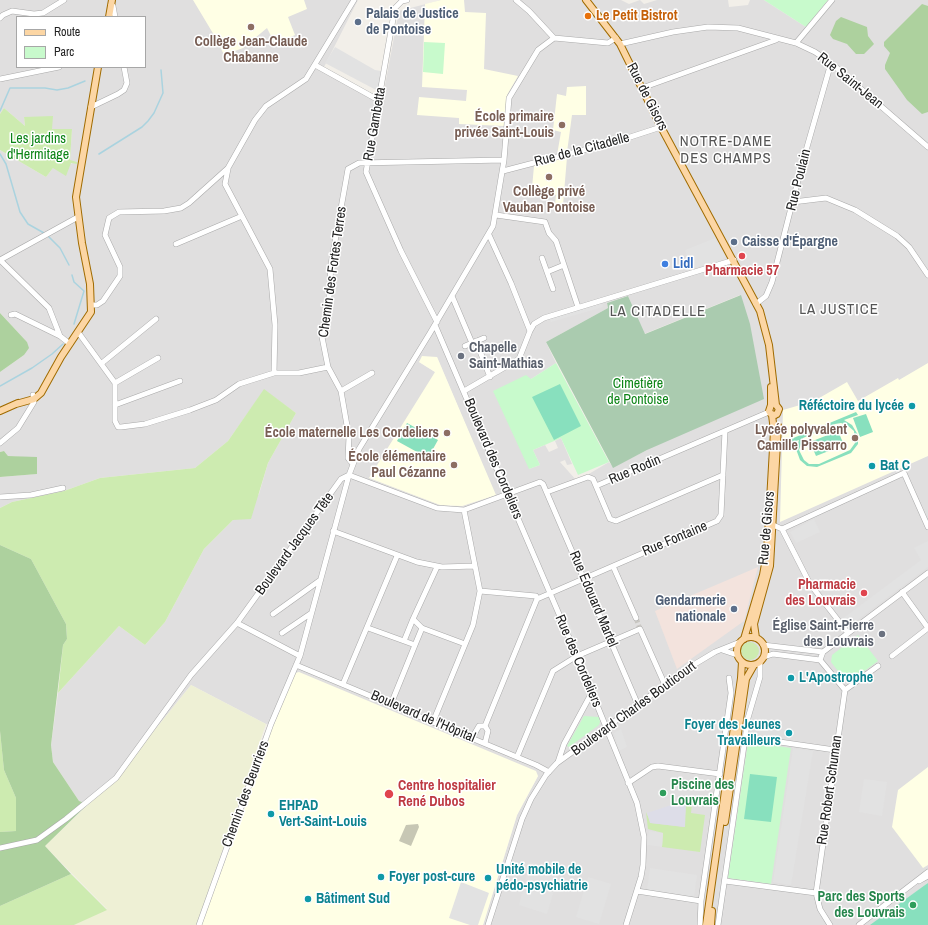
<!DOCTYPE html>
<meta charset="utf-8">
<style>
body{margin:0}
#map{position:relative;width:928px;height:925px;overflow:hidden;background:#f2efe9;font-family:"Archivo Narrow",sans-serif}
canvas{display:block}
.legend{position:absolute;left:16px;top:16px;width:130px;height:52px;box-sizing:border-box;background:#fff;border:1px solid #a7a7a7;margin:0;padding:5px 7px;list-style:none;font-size:12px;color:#222}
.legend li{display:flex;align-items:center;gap:8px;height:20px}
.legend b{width:20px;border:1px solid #a7a7a7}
</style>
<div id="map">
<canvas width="928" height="925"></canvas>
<ul class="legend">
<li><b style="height:5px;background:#fcd6a4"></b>Route</li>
<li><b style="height:11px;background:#c8facc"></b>Parc</li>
</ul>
</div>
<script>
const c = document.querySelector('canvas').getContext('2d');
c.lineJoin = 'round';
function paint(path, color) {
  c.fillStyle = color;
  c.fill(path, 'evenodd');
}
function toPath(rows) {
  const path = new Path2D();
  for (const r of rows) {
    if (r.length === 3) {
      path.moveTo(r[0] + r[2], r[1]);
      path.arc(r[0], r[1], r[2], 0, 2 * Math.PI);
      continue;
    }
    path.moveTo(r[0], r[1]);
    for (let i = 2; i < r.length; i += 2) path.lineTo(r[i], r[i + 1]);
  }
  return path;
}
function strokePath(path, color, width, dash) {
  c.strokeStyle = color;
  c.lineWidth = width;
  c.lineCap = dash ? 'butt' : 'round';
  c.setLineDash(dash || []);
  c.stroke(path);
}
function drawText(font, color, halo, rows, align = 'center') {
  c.font = font + ' "Archivo Narrow",sans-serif';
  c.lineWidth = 3;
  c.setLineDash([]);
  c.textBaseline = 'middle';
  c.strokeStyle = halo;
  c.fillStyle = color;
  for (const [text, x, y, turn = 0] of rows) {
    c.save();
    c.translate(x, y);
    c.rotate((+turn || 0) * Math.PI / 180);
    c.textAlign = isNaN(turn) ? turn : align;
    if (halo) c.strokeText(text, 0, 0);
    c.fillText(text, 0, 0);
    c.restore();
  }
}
paint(toPath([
 [0,0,358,0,323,69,382,101,399,11,441,0,621,0,629,4,640,0,644,4,657,0,728,0,729,7,748,5,750,0,764,0,806,27,830,0,928,0,928,883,872,925,483,925,517,815,538,776,295,674,274,725,266,724,191,685,116,778,88,804,79,801,53,762,51,745,58,693,119,626,145,645,165,622,204,549,259,494,268,463,296,413,264,390,228,441,195,468,100,478,64,491,12,502,0,508,0,477,36,474,37,458,8,456,4,451,0,452,0,372,24,355,27,342,0,313,0,150,46,177,53,168,77,162,70,161,72,129,52,129,24,117,25,126,4,108,0,114],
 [17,17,145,17,145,67,17,67],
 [740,295,647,450,613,467,609,462,577,481,560,462,565,460,567,465,572,464,561,438,555,441,558,448,549,452,545,445,533,450,540,465,529,469,531,379,556,363,546,342,608,308,607,303,628,296,644,334],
 [437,357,495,495,462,506,440,505,435,372,419,362]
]), '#e0dfdf');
paint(toPath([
 [193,0,304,0,307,9,288,17,295,35,275,44,267,28,243,48,224,55,217,40],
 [441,0,464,0,465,12,486,13,484,69,518,76,507,95,504,126,459,124,459,118,417,115,419,97,466,101,467,90,422,87,425,4],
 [586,86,586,115,572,115,567,152,557,155,561,132,553,130,557,94,566,96,567,87],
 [567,157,563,205,555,205,556,195,532,188,534,166],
 [422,356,437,357,496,495,462,506,440,505,369,478,435,372,419,362],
 [928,363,928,456,780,522,783,410,814,401,847,382,858,401,898,378,899,380],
 [299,672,536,771,538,776,517,815,483,925,201,925,244,811,261,756,295,673],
 [928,767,928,865,923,868,892,827,898,790]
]), '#ffffe5');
paint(toPath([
 [758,567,744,621,677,669,655,611]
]), '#f3e3dd');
paint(toPath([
 [418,824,419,827,411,846,399,841,406,825]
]), '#c7c7b4');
paint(toPath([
 [191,685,266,724,197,925,74,925,107,909,45,846,116,778]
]), '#eef0d5');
paint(toPath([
 [4,108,25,126,24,117,53,116,52,129,72,129,70,160,77,162,77,164,71,163,66,176,53,168,46,177,0,150,0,114],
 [264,389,296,413,268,463,251,519,233,520,204,549,165,622,145,645,119,626,58,693,63,645,67,639,66,624,31,559,0,545,0,508,12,502,64,491,100,478,195,468,228,441],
 [750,651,9],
 [0,731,4,770,16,798,16,831,0,832],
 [686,804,692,805,691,813,705,815,700,852,662,847,663,833,648,829,646,812,651,823,684,827],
 [71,874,107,910,74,925,0,925,0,906]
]), '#cdebb0');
paint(toPath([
 [922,4,928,6,928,112,922,114,907,100,885,69,885,65,890,53,884,46,884,42],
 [841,17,867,27,868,36,874,44,864,54,856,54,847,44,833,39,830,35,836,21],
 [0,313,27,342,29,348,24,355,0,372],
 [4,451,8,456,37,457,37,474,0,477,0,452],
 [0,545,31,559,66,624,67,639,63,645,51,745,53,762,79,801,88,804,45,846,71,874,0,906,0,832,16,831,16,798,4,770,0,731]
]), '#add19e');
paint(toPath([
 [741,295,750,324,764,399,647,450,613,468,546,342,608,308,607,303,628,296,645,334]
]), '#aacbaf');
paint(toPath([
 [764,0,828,0,806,27],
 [424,42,445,43,443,74,423,72],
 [556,363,609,462,578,475,561,438,533,450,540,465,529,469,493,391,526,375,531,379],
 [858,635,878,661,851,681,844,679,831,662,832,655],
 [584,716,599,717,600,722,599,725,569,747,567,746],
 [748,742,791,748,771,884,728,878]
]), '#c8facc');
paint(toPath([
 [560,384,581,426,554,440,532,397],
 [856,412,858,415,844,420,852,425,858,435,858,444,851,453,817,467,807,466,800,460,796,449,799,440,792,442,791,439],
 [841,423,847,425,854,431,855,443,850,450,819,464,809,464,804,460,799,450,803,438,835,424],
 [866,414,873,432,860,437,853,418],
 [407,423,438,440,428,458,397,441],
 [838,431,844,445,816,456,810,442],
 [750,774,777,777,771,822,744,819],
 [928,883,928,925,870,925,925,885]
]), '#88e0be');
paint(toPath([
 [335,47,375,70,381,71,378,91,325,63],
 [715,238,725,256,723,259,691,269,685,250],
 [602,302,603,307,551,322,550,318],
 [814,519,820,532,796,543,790,532],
 [928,541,928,567,848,627,842,619,921,560,914,548],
 [563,609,581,648,576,650,560,610],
 [621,729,627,747,619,751,614,733],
 [793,748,813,751,791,885,773,882],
 [864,779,887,782,882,816,859,812],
 [649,831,663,833,662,847,647,845],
 [530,862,560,870,547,914,519,905],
 [650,868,697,875,694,897,647,890],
 [588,877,611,884,599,924,576,917],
 [461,882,489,893,478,925,470,925,449,918]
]), '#e2e2e2');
paint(toPath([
 [680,802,686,803,685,827,650,823,647,813]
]), '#dddde8');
strokePath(toPath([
 [0,111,10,88,45,88,57,90,68,88,85,81],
 [0,154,6,164,20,212,28,224,44,233],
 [99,154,142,127,148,121,154,113,163,93,161,70],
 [48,236,60,248,69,265],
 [72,275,74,282,84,291,74,324],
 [0,386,32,368,52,354,63,344]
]), '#aad3df', 1.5);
strokePath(toPath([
 [636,618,640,629]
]), '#c8c6c1', 5, [5, 2.5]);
const minor = toPath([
 [407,0,402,1,395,8,366,172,401,251,437,322],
 [516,0,529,11,554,38],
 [111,5,113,6,115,17],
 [0,18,3,15,12,11,34,14,43,13,64,0],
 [796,43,832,0],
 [620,44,673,32,708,27,738,28,796,43,815,52,831,63,928,147],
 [315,65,380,101],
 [0,79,59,67],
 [642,88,776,40],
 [91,107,118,94,124,90,127,83,124,67],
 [228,169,225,184,270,269,275,325,274,373],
 [503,171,618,141,661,127],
 [793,202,826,198,855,210,897,236,909,247,928,275],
 [496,215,545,222,549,233,556,241,578,307],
 [489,235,511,283,530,331],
 [176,244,242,216],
 [542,258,553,289],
 [0,260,49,308,60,336,70,344],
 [0,260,78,217],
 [547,272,564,265],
 [452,296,472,343],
 [756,304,766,296,772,282,803,161,831,63],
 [91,305,97,305,103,301,120,276,120,267,105,235,109,218,119,212,164,211,181,208,189,203,228,168,255,120,266,106,306,79,354,0],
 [11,315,15,314,60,336],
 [435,325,577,656,637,803,644,837,643,865,641,877,626,925],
 [78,332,115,383,115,421,118,427,121,427,145,424,190,410,216,400,239,384,274,373,299,373,328,367],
 [476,341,490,377],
 [465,346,484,338],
 [102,363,156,319],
 [115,383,158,358],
 [341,391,372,373],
 [464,391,519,359,530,331,534,324,544,318,734,260],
 [115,405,180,381],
 [0,443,18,428,34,402,33,395],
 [352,463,348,458,349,437,341,391,328,367,322,337,329,298,331,264,348,169,359,163,504,160],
 [596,486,610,519,616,521,723,475],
 [547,492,588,477,593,479,596,486,769,412],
 [0,497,31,495,63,488],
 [773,525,782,529,810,584,848,633],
 [782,529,904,473,928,527],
 [333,531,417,562,442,567,475,566],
 [613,566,636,618],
 [480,591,536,596,537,599],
 [902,592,928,628],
 [273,614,319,581],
 [413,619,437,567],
 [237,623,300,656],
 [368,628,404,641],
 [422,628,465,644],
 [282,633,310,614],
 [763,645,823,652],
 [722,650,737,655],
 [892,656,928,628],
 [764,657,773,654,820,660],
 [820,660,845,690,816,893,820,909,830,925],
 [820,660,823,652,928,573],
 [296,665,536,765,549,772],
 [343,684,397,556],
 [845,690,878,666],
 [391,704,415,645,422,628,413,619,404,641,415,645],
 [433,722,473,625,480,591,464,510],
 [485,726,537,599,717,521,721,515,725,431],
 [485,726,488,731,485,743],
 [745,737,835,750],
 [472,738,479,726,485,726],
 [517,757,553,671,577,656,640,629,665,685],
 [558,762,564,744,590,696,592,694],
 [628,783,652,767,658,766,720,774],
 [0,848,37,840,66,819,116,778,191,675,237,623,341,479,349,475,359,449,430,333,493,226,504,160,509,98,538,50,554,38,608,43,616,38],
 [725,881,816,893],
 [919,881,928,876],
 [637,891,701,901],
 [199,925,271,724,300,656,349,475,437,508,464,510,540,482,543,484,638,705],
 [488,925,522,819,531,799,546,775,557,763,690,667,715,652,740,642],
 [700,925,701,901,731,693,729,678],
 [718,925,748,718,760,677,760,662],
 [859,925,928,872]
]);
const major = toPath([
 [586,0,620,44,661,127,760,311,769,345,776,405,779,409,777,414],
 [109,17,112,0],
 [771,387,771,405,769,411,771,414,775,415],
 [16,404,34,399,41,393,61,357,91,312,90,284,82,243,76,197,98,67],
 [0,411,18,403],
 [751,651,14],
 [756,638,754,624,770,566,778,426],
 [744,639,763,575,767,553,774,431,772,415],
 [725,822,746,679,754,665],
 [706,925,741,678,742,662],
 [711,925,712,911]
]);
strokePath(minor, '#a9a9a9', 6);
strokePath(major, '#a06b00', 8);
strokePath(minor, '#fff', 5);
strokePath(major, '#fcd6a4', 6);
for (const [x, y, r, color] of [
 [588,16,4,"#e8710a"],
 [358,22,4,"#5c6f8a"],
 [251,27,4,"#8d6e63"],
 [562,125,4,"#8d6e63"],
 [549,177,4,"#8d6e63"],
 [734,242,4,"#5c6f8a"],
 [742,256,4,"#e0444e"],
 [665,264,4,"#3f7fe0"],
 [461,356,4,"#6b7280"],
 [912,406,4,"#0f9aa8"],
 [447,433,4,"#8d6e63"],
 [855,438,4,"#8d6e63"],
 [454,465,4,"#8d6e63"],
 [872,466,4,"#0f9aa8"],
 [864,593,4,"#e0444e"],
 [734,609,4,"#5c6f8a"],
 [882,634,4,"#6b7280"],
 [791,678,4,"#0f9aa8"],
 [789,733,4,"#0f9aa8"],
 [663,793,4,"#2e9e5b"],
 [389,794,5,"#e0444e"],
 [271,814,4,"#0f9aa8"],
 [381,877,4,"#0f9aa8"],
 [488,878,4,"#0f9aa8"],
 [308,899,4,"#0f9aa8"],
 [913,905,4,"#2e9e5b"]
]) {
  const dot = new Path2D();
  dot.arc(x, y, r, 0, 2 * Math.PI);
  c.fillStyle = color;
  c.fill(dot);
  strokePath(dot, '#fff', 1.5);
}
drawText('bold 14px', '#4e5e75', '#fff', [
 ["Palais de Justice",366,14],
 ["de Pontoise",366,30],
 ["Caisse d'Épargne",742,242],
 ["Gendarmerie",726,601,"right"],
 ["nationale",726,617,"right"]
], 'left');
drawText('bold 14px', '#c56008', '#fff', [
 ["Le Petit Bistrot",596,16]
], 'left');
drawText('bold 14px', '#785e54', '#fff', [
 ["Collège Jean-Claude",251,42,"center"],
 ["Chabanne",251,58,"center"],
 ["École primaire",554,117],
 ["privée Saint-Louis",554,133],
 ["Collège privé",549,192,"center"],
 ["Vauban Pontoise",549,208,"center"],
 ["Lycée polyvalent",847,430],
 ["Camille Pissarro",847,446],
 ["École maternelle Les Cordeliers",439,433],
 ["École élémentaire",446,457],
 ["Paul Cézanne",446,473]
], 'right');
drawText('14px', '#222', '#fff', [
 ["Rue Saint-Jean",850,81,39],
 ["Rue de Gisors",647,97,63],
 ["Rue Gambetta",375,124,-80],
 ["Rue de la Citadelle",582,150,-15],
 ["Rue Poulain",799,180,-76],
 ["Chemin des Fortes Terres",333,272,-82],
 ["Boulevard des Cordeliers",493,459,67],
 ["Rue Rodin",635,470,-23],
 ["Rue de Gisors",767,528,-85],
 ["Rue Fontaine",675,539,-23],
 ["Boulevard Jacques Tête",295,544,-54],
 ["Rue Edouard Martel",593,599,67],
 ["Rue des Cordeliers",578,661,67],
 ["Boulevard Charles Bouticourt",634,709,-36],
 ["Boulevard de l'Hôpital",423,717,23],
 ["Rue Robert Schuman",830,790,-82],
 ["Chemin des Beurriers",246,794,-70]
]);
drawText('14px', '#0c8416', '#fff', [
 ["Les jardins",38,139],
 ["d'Hermitage",38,155],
 ["Cimetière",638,384],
 ["de Pontoise",638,400]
]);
drawText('bold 14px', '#366cbe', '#fff', [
 ["Lidl",673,264]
], 'left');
drawText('bold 14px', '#be3a42', '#fff', [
 ["Pharmacie 57",742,271],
 ["Pharmacie",856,585,"right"],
 ["des Louvrais",856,601,"right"],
 ["Centre hospitalier",398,786,"left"],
 ["René Dubos",398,802,"left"]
]);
drawText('bold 14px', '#5b616d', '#fff', [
 ["Chapelle",469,348],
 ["Saint-Mathias",469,364],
 ["Église Saint-Pierre",874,626,"right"],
 ["des Louvrais",874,642,"right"]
], 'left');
drawText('bold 14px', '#0d838f', '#fff', [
 ["Réféctoire du lycée",904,406,"right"],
 ["Bat C",880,466],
 ["L'Apostrophe",799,678],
 ["Foyer des Jeunes",781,725,"right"],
 ["Travailleurs",781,741,"right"],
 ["EHPAD",279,806],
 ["Vert-Saint-Louis",279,822],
 ["Unité mobile de",496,870],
 ["pédo-psychiatrie",496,886],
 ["Foyer post-cure",389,877],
 ["Bâtiment Sud",316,899]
], 'left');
drawText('bold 14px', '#27864d', '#fff', [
 ["Piscine des",671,785],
 ["Louvrais",671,801],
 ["Parc des Sports",905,897,"right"],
 ["des Louvrais",905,913,"right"]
], 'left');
c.letterSpacing = '1px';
drawText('15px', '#555', '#fff', [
 ["NOTRE-DAME",726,142],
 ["DES CHAMPS",726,159],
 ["LA JUSTICE",839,310],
 ["LA CITADELLE",658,312]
]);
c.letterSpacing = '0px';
</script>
